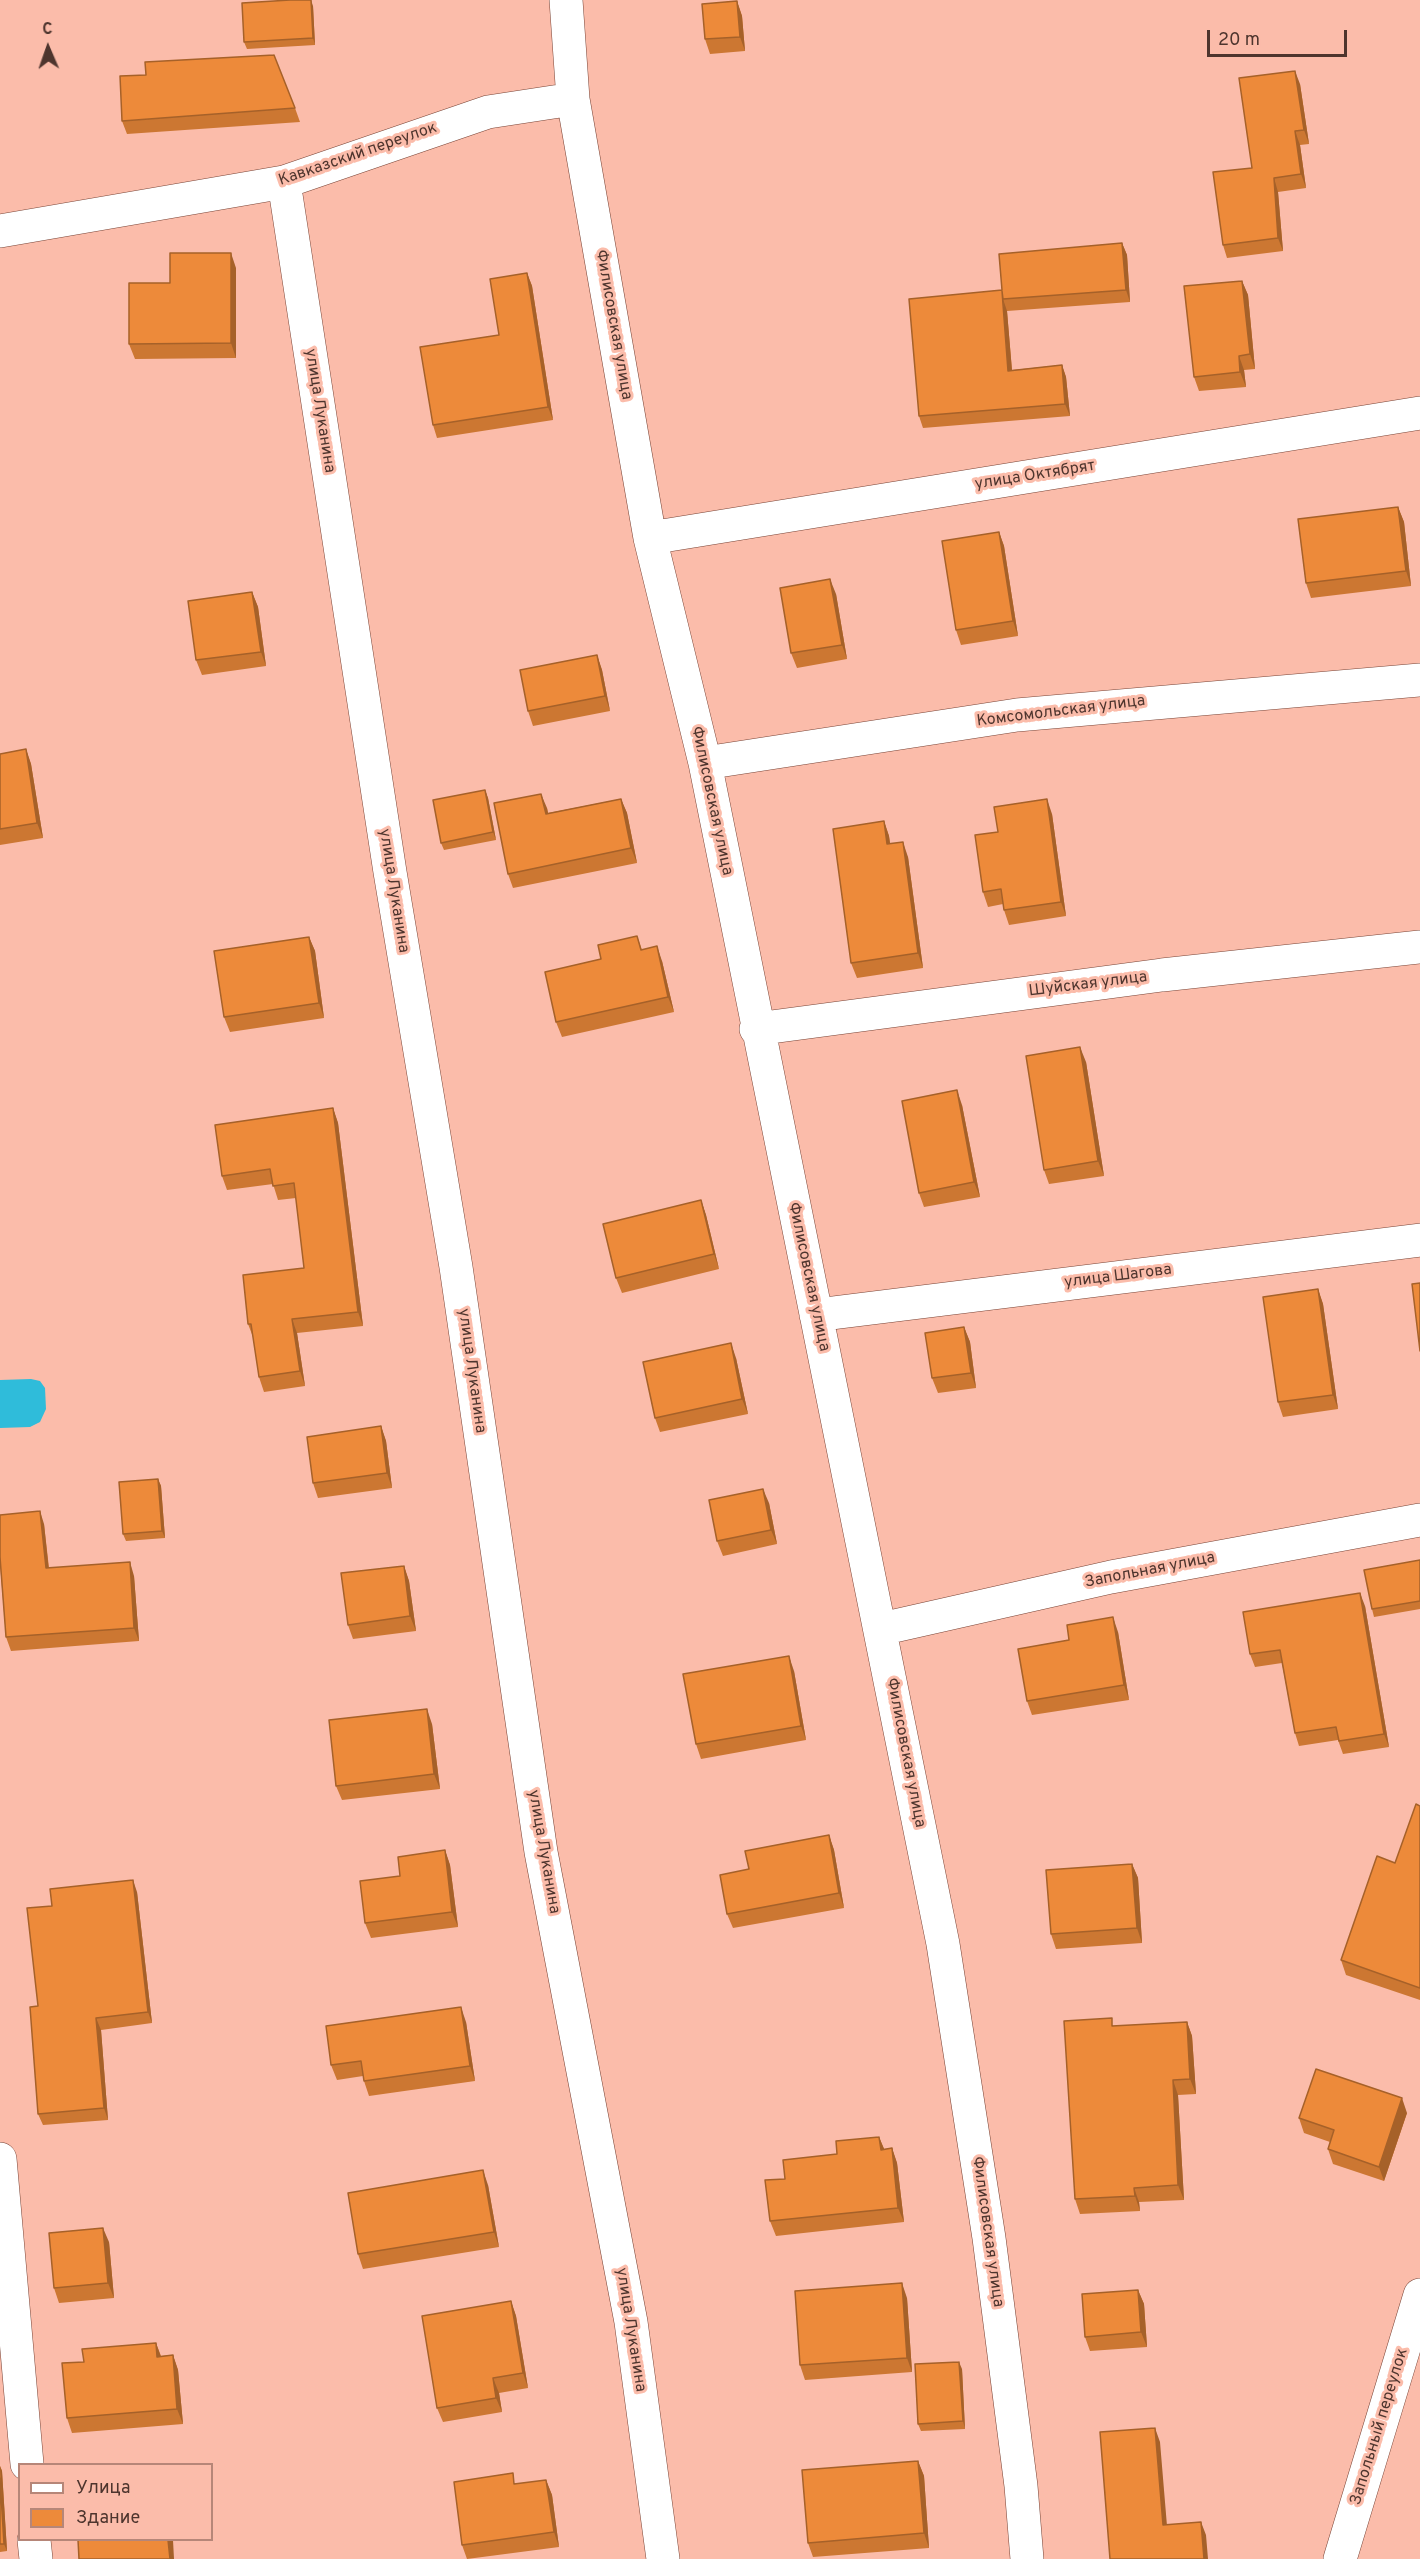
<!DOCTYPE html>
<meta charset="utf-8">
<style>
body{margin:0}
#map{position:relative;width:1420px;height:2559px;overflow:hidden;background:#fbbcaa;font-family:Overpass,sans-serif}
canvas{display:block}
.legend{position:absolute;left:18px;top:2463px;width:195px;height:78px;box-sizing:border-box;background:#fbbcaa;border:2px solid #b68678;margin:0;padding:8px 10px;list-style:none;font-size:18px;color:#4e352e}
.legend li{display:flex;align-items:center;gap:12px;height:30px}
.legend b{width:30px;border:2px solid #b68678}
.north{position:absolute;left:18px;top:18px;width:60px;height:60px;-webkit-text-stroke:4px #fbbcaa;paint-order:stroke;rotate:358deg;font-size:16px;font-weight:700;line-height:24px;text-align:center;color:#4e352e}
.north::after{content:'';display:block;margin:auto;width:21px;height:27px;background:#4e352e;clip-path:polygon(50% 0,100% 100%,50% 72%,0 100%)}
.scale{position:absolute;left:1207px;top:30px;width:140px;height:27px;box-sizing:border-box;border:3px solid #4e352e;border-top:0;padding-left:8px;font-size:18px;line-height:21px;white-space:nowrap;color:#4e352e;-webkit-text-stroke:4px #fbbcaa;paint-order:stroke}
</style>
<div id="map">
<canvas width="1420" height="2559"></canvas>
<ul class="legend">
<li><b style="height:8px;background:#fff"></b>Улица</li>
<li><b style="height:16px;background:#ed8a3a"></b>Здание</li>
</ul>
<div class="north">С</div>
<div class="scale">20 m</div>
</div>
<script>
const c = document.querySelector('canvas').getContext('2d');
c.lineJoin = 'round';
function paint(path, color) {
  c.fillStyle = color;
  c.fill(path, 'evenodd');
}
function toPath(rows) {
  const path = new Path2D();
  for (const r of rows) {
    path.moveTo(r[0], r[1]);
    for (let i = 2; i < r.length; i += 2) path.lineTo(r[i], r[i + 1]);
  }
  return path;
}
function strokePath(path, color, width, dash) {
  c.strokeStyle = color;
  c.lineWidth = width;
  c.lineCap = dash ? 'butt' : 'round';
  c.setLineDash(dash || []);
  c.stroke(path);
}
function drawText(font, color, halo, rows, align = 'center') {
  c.font = font + ' Overpass,sans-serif';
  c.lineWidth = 6;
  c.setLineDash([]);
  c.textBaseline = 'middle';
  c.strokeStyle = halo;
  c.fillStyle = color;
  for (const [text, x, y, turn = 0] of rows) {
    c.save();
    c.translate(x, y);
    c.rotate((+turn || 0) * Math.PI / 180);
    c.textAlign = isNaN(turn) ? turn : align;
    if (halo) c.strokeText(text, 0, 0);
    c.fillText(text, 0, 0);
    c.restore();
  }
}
paint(toPath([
 [31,1379,40,1381,45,1388,46,1409,40,1422,30,1427,0,1428,0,1380]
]), '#2fbcda');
const street = toPath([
 [566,0,573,99,650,538,705,763,943,1944,989,2238,1021,2486,1027,2559],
 [284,182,390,872,456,1267,541,1852,631,2322,663,2559],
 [0,231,284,182,488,112,573,99],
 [650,538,1420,413],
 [705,763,1017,715,1420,680],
 [756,1029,1162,975,1420,947],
 [816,1315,1420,1240],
 [881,1629,1111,1577,1420,1520],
 [0,2159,27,2464],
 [34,2540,36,2559],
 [1340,2559,1420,2295]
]);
strokePath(street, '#794436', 34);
strokePath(street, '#fff', 33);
paint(toPath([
 [737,1,742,16,745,51,710,54,705,39],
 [313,6,315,45,247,49,244,42],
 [1300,84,1309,144,1300,145,1306,188,1278,192,1283,251,1227,258,1223,245,1252,168],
 [295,108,300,122,127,134,122,121],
 [1122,243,1127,255,1130,302,1007,311,1012,370,1062,365,1066,377,1070,416,923,428,919,416,1002,290],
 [236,268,236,358,135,359,129,344,170,283],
 [527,273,532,286,553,420,437,438,433,425,499,335],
 [1242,281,1248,295,1255,369,1244,370,1246,387,1199,391,1194,377],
 [1398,507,1404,522,1411,586,1311,598,1306,583],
 [999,532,1004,546,1018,636,961,645,956,630],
 [252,592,258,607,266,666,202,675,196,660],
 [836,594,847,659,797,668,791,653],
 [597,655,602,670,610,711,533,726,528,711],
 [26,749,31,764,43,838,0,845,0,754],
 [485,790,488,798,496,840,444,850,441,843],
 [621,799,627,813,637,863,513,888,508,874,547,808,548,813],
 [1052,814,1066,916,1009,925,1004,910,1003,904,988,907,983,892,998,832],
 [884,821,889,836,890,843,908,857,923,968,857,978,851,963],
 [637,936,642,950,662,961,674,1012,562,1037,556,1022,601,959],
 [309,937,315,951,324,1018,230,1032,224,1017],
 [1086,1062,1104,1176,1049,1184,1044,1170],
 [962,1105,980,1197,924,1207,919,1193],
 [333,1108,338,1123,363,1326,297,1333,305,1386,264,1392,259,1377,253,1337,248,1324,304,1268,296,1198,278,1200,273,1184,227,1190,222,1176],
 [701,1200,706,1215,719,1269,622,1293,616,1278],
 [1318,1289,1323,1304,1338,1409,1283,1417,1278,1402],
 [964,1327,970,1342,976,1388,938,1393,932,1378],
 [736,1358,748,1414,660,1432,655,1418],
 [381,1426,386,1441,392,1488,318,1498,313,1483],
 [158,1479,161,1486,165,1538,126,1541,123,1534],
 [769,1503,777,1544,723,1556,717,1541],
 [0,1515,44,1524,49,1568,134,1576,139,1641,11,1651,6,1637,0,1564],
 [1420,1560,1420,1609,1374,1617,1372,1609],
 [404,1566,409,1581,416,1631,353,1639,348,1625],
 [1365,1606,1389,1747,1343,1754,1338,1740,1299,1746,1295,1733,1282,1663,1255,1667,1250,1654],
 [1118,1632,1129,1700,1032,1715,1027,1701,1069,1640],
 [794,1671,806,1740,701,1759,696,1744],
 [432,1724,440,1789,342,1800,336,1786],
 [1420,1806,1420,2000,1346,1975,1341,1960,1395,1863],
 [829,1835,834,1850,844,1908,733,1928,727,1914,749,1869],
 [445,1850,450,1865,458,1927,371,1938,365,1923,400,1876],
 [1132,1864,1138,1878,1142,1943,1056,1949,1051,1934],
 [137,1892,152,2023,101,2030,108,2120,43,2125,38,2114,38,2006,52,1906],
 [466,2022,475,2081,369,2096,364,2081,363,2076,337,2080,331,2065],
 [1187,2022,1192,2036,1196,2094,1178,2095,1184,2200,1139,2202,1140,2211,1080,2214,1075,2199,1115,2026],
 [1407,2113,1384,2181,1333,2164,1328,2149,1330,2142,1304,2133,1299,2118],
 [879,2137,884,2149,892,2148,897,2163,904,2222,776,2236,770,2221,785,2179,837,2154],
 [488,2185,499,2247,363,2269,358,2254],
 [109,2242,114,2298,59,2303,54,2288],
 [1138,2290,1144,2304,1147,2347,1090,2351,1085,2337],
 [907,2298,912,2372,805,2380,800,2365],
 [511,2301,516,2316,528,2388,499,2393,502,2412,443,2422,437,2408],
 [156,2343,161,2356,173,2355,178,2370,183,2424,72,2433,67,2418,84,2362],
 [962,2369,965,2429,921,2431,918,2424],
 [918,2461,924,2476,929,2548,813,2557,808,2543],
 [0,2466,2,2471,7,2551,0,2552],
 [546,2480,552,2495,559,2547,467,2559,462,2545]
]), '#cc7732');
paint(toPath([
 [311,0,313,6,315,45,313,38],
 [737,1,742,16,745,51,740,37],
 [1295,71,1300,84,1309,144,1304,130],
 [1295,131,1300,145,1306,188,1301,174],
 [1274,178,1278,192,1283,251,1278,238],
 [1122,243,1127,255,1130,302,1126,290],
 [231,253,236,268,236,358,231,343],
 [527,273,532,286,553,420,548,407],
 [1242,281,1248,295,1255,369,1250,354],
 [1003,299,1007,311,1013,383,1008,371],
 [1239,356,1244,370,1246,387,1240,372],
 [1062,365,1066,377,1070,416,1065,404],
 [1398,507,1404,522,1411,586,1406,571],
 [999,532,1004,546,1018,636,1013,621],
 [830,579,836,594,847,659,842,645],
 [252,592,258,607,266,666,261,652],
 [597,655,602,670,610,711,605,696],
 [26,749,31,764,43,838,37,823],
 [485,790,488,798,496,840,493,832],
 [541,794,547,808,551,829,546,814],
 [621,799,627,813,637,863,631,848],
 [1047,799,1052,814,1066,916,1061,902],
 [884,821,889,836,892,859,887,844],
 [903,842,908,857,923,968,918,953],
 [309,937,315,951,324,1018,319,1003],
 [657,946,662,961,674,1012,668,997],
 [1080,1047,1086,1062,1104,1176,1098,1161],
 [957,1090,962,1105,980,1197,974,1182],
 [333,1108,338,1123,363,1326,358,1312],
 [701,1200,706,1215,719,1269,714,1254],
 [1318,1289,1323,1304,1338,1409,1333,1395],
 [292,1319,297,1333,305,1386,300,1371],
 [964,1327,970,1342,976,1388,971,1373],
 [731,1343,736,1358,748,1414,742,1399],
 [381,1426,386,1441,392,1488,387,1473],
 [158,1479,161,1486,165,1538,162,1531],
 [763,1489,769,1503,777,1544,771,1530],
 [40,1511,44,1524,50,1581,46,1568],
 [130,1562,134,1576,139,1641,134,1628],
 [404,1566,409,1581,416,1631,410,1616],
 [1360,1593,1365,1606,1389,1747,1384,1734],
 [1113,1617,1118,1632,1129,1700,1124,1685],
 [789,1656,794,1671,806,1740,801,1726],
 [427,1709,432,1724,440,1789,434,1774],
 [829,1835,834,1850,844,1908,839,1893],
 [445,1850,450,1865,458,1927,452,1912],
 [1132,1864,1138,1878,1142,1943,1137,1928],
 [133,1880,137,1892,152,2023,148,2012],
 [461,2007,466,2022,475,2081,470,2066],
 [96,2018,101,2030,108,2120,104,2108],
 [1187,2022,1192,2036,1196,2094,1190,2079],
 [1173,2080,1178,2095,1184,2200,1178,2185],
 [1402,2098,1407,2113,1384,2181,1379,2167],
 [879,2137,885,2151,881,2150],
 [892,2148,897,2163,904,2222,898,2208],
 [483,2170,488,2185,499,2247,494,2232],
 [1134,2188,1139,2202,1140,2211,1135,2196],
 [103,2228,109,2242,114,2298,108,2283],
 [902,2283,907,2298,912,2372,907,2358],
 [1138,2290,1144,2304,1147,2347,1141,2332],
 [511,2301,516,2316,528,2388,523,2373],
 [156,2343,161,2357,157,2357],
 [173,2355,178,2370,183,2424,177,2409],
 [959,2362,962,2369,965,2429,963,2421],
 [493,2378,499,2393,502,2412,496,2398],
 [1155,2428,1160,2442,1168,2538,1163,2525],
 [918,2461,924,2476,929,2548,924,2533],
 [0,2466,2,2471,7,2551,4,2544],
 [546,2480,552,2495,559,2547,554,2532],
 [1201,2522,1206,2535,1208,2559,1204,2559],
 [168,2540,173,2540,174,2559,170,2559]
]), '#a66129');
const building = toPath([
 [290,0,311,0,313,38,244,42,242,3,290,0],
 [737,1,740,37,705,39,702,4,737,1],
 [274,55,295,108,122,121,120,76,146,75,145,62,274,55],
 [1295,71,1304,130,1295,131,1301,174,1274,178,1278,238,1223,245,1213,172,1252,168,1239,78,1295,71],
 [1122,243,1126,290,1003,299,1002,291,1008,371,1062,365,1065,404,919,416,909,299,1002,290,999,254,1122,243],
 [170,253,231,253,231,343,129,344,129,283,170,283,170,253],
 [527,273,548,407,433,425,420,347,499,335,490,279,527,273],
 [1242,281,1250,354,1239,356,1240,372,1194,377,1184,286,1242,281],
 [1398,507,1406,571,1306,583,1298,519,1398,507],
 [999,532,1013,621,956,630,942,541,999,532],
 [830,579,842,645,791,653,780,588,830,579],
 [252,592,261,652,196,660,188,601,252,592],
 [597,655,605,696,528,711,520,670,597,655],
 [26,749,37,823,0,829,0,754,26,749],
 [485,790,493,832,441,843,433,800,485,790],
 [541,794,546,814,621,799,631,848,508,874,494,803,541,794],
 [1047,799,1061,902,1004,910,1001,889,983,892,975,835,998,832,994,807,1047,799],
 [884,821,887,844,903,842,918,953,851,963,833,829,884,821],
 [637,936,641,950,657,946,668,997,556,1022,545,972,601,959,598,945,637,936],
 [309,937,319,1003,224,1017,214,951,309,937],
 [1080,1047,1098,1161,1044,1170,1026,1056,1080,1047],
 [957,1090,974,1182,919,1193,902,1101,957,1090],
 [333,1108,358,1312,292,1319,300,1371,259,1377,251,1324,248,1324,243,1275,304,1268,294,1183,273,1186,270,1169,222,1176,215,1125,333,1108],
 [701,1200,714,1254,616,1278,603,1224,701,1200],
 [1420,1283,1420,1351,1412,1284,1420,1283],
 [1318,1289,1333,1395,1278,1402,1263,1297,1318,1289],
 [964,1327,971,1373,932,1378,925,1333,964,1327],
 [731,1343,742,1399,655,1418,643,1362,731,1343],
 [381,1426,387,1473,313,1483,307,1437,381,1426],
 [158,1479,162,1531,123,1534,119,1482,158,1479],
 [763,1489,771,1530,717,1541,709,1500,763,1489],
 [40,1511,46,1568,130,1562,134,1628,6,1637,0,1557,0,1515,40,1511],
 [1420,1560,1420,1601,1372,1609,1364,1570,1420,1560],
 [404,1566,410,1616,348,1625,341,1573,404,1566],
 [1360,1593,1384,1734,1339,1741,1336,1727,1295,1733,1280,1650,1250,1654,1243,1612,1360,1593],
 [1113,1617,1124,1685,1027,1701,1018,1649,1069,1640,1067,1625,1113,1617],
 [789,1656,801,1726,696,1744,683,1674,789,1656],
 [427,1709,434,1774,336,1786,329,1720,427,1709],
 [1416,1804,1420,1806,1420,1988,1341,1960,1377,1856,1395,1863,1416,1804],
 [829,1835,839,1893,727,1914,720,1875,749,1869,745,1851,829,1835],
 [445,1850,452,1912,365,1923,360,1881,400,1876,398,1857,445,1850],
 [1132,1864,1137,1928,1051,1934,1046,1870,1132,1864],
 [133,1880,148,2012,96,2018,104,2108,38,2114,30,2007,38,2006,27,1908,52,1906,50,1889,133,1880],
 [461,2007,470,2066,364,2081,361,2061,331,2065,326,2026,461,2007],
 [1112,2018,1112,2026,1187,2022,1190,2079,1173,2080,1178,2185,1134,2188,1135,2196,1075,2199,1064,2021,1112,2018],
 [1316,2069,1402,2098,1379,2167,1328,2149,1334,2130,1299,2118,1316,2069],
 [879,2137,881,2150,892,2148,898,2208,770,2221,765,2180,785,2179,783,2160,837,2154,836,2141,879,2137],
 [483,2170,494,2232,358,2254,348,2193,483,2170],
 [103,2228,108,2283,54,2288,49,2233,103,2228],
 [902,2283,907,2358,800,2365,795,2291,902,2283],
 [1138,2290,1141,2332,1085,2337,1082,2294,1138,2290],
 [511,2301,523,2373,493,2378,496,2398,437,2408,422,2316,511,2301],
 [156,2343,157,2357,173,2355,177,2409,67,2418,62,2363,84,2362,82,2349,156,2343],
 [959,2362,963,2421,918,2424,915,2364,959,2362],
 [1155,2428,1163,2525,1201,2522,1204,2559,1110,2559,1100,2432,1155,2428],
 [918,2461,924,2533,808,2543,802,2470,918,2461],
 [513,2473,514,2484,546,2480,554,2532,462,2545,454,2482,513,2473],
 [0,2478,4,2544,0,2544,0,2478],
 [78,2540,168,2540,170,2559,79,2559,78,2540]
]);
paint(building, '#ed8a3a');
strokePath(building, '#a66129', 1.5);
drawText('16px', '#4e352e', '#fbbcaa', [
 ["Кавказский переулок",358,155,-19],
 ["Филисовская улица",613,325,80],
 ["улица Луканина",319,411,81],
 ["улица Октябрят",1035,476,-9],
 ["Комсомольская улица",1061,712,-7],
 ["Филисовская улица",711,801,78],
 ["улица Луканина",393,891,81],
 ["Шуйская улица",1088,985,-7],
 ["Филисовская улица",808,1277,78],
 ["улица Шагова",1118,1277,-7],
 ["улица Луканина",471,1371,82],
 ["Запольная улица",1150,1571,-11],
 ["Филисовская улица",905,1753,79],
 ["улица Луканина",543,1852,80],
 ["Филисовская улица",987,2232,82],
 ["улица Луканина",630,2330,81],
 ["Запольный переулок",1380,2427,-73]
]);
</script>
